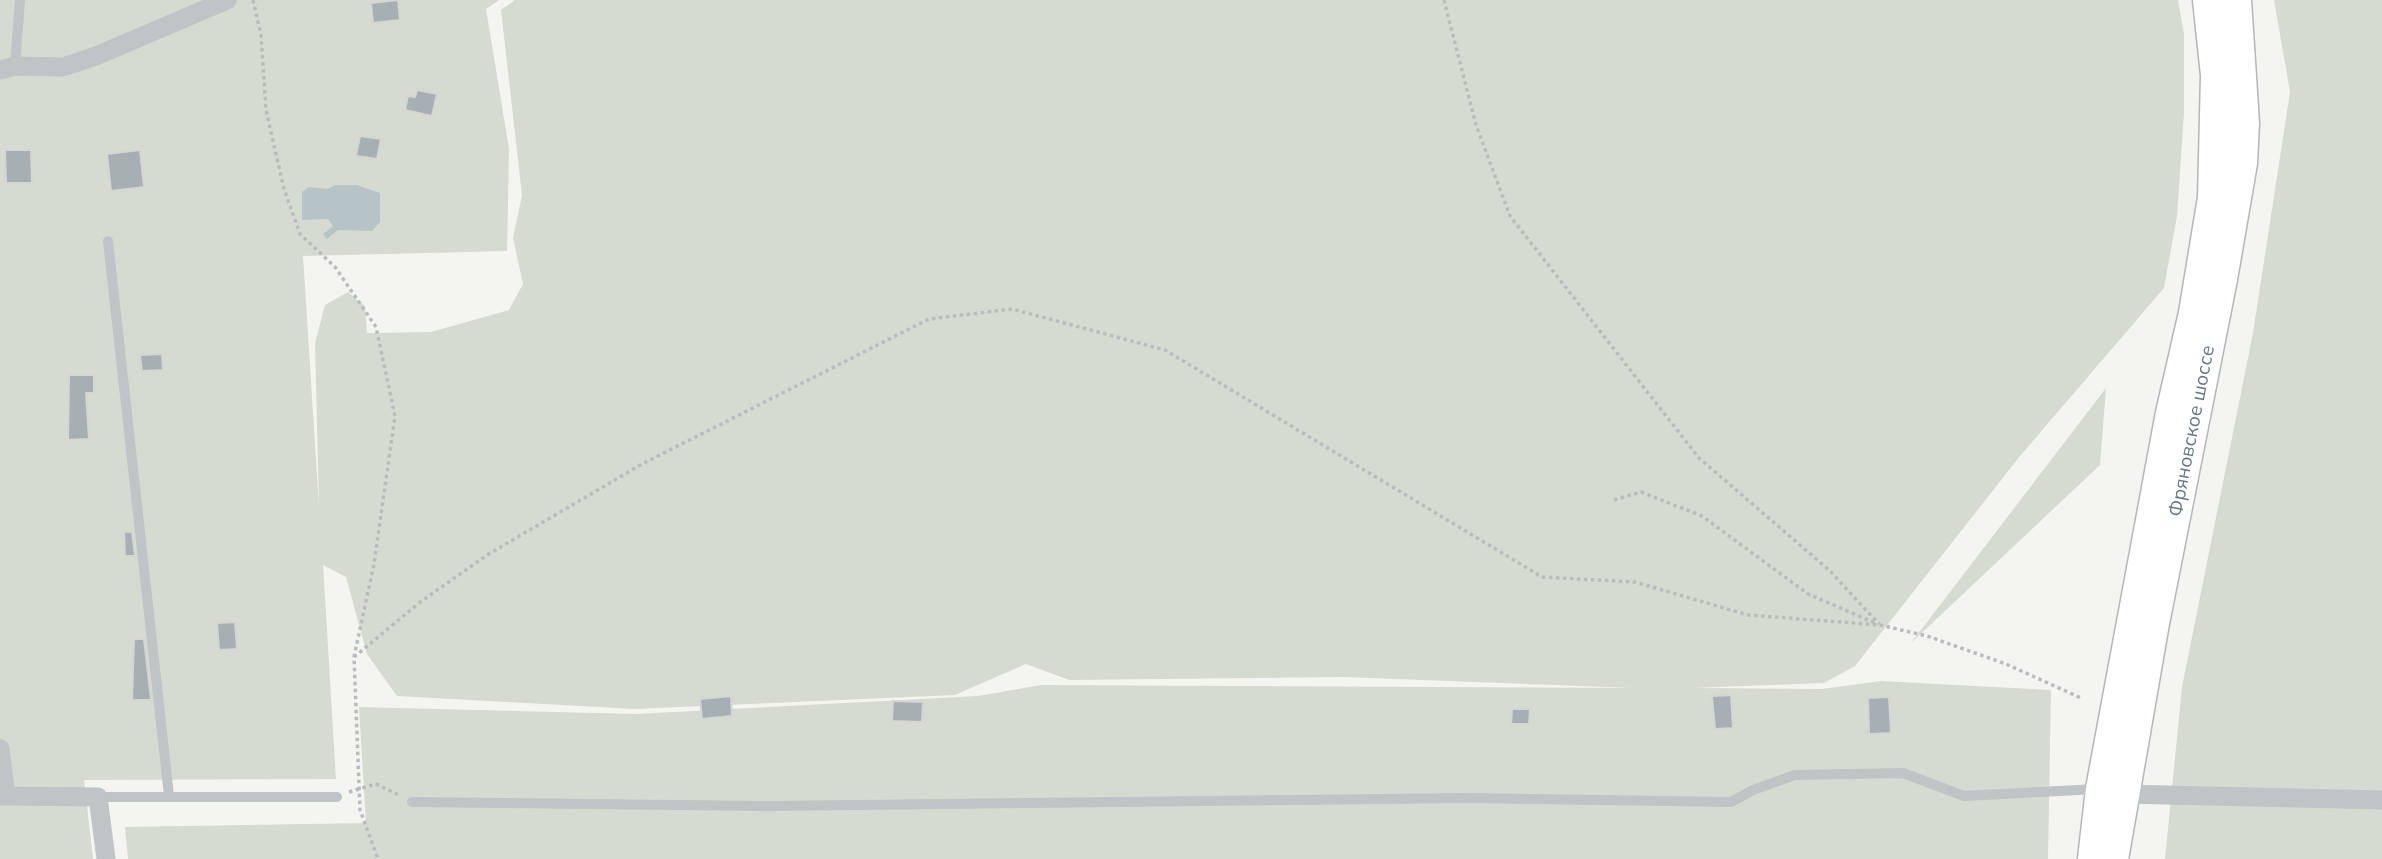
<!DOCTYPE html>
<meta charset="utf-8">
<style>
body{margin:0}
canvas{display:block;background:#f4f4f0}
</style>
<canvas width="2382" height="859"></canvas>
<script>
const c = document.querySelector('canvas').getContext('2d');
c.lineJoin = 'round';
function paint(path, color) {
  c.fillStyle = color;
  c.fill(path, 'evenodd');
}
function toPath(rows) {
  const path = new Path2D();
  for (const r of rows) {
    path.moveTo(r[0], r[1]);
    for (let i = 2; i < r.length; i += 2) path.lineTo(r[i], r[i + 1]);
  }
  return path;
}
function strokePath(path, color, width, dash) {
  c.strokeStyle = color;
  c.lineWidth = width;
  c.lineCap = dash ? 'butt' : 'round';
  c.setLineDash(dash || []);
  c.stroke(path);
}
function drawText(font, color, halo, rows, align = 'center') {
  c.font = font + ' Mulish,sans-serif';
  c.lineWidth = 7;
  c.setLineDash([]);
  c.textBaseline = 'middle';
  c.strokeStyle = halo;
  c.fillStyle = color;
  for (const [text, x, y, turn = 0] of rows) {
    c.save();
    c.translate(x, y);
    c.rotate((+turn || 0) * Math.PI / 180);
    c.textAlign = isNaN(turn) ? turn : align;
    if (halo) c.strokeText(text, 0, 0);
    c.fillText(text, 0, 0);
    c.restore();
  }
}
paint(toPath([
 [0,0,499,0,486,9,509,149,507,251,303,256,319,507,315,343,325,305,348,292,365,306,367,333,431,332,509,310,523,284,513,238,522,195,501,10,515,0,2178,0,2184,34,2184,113,2177,216,2164,288,2020,456,1855,666,1824,683,1692,688,1822,689,1881,681,2051,690,2048,859,128,859,125,827,366,823,359,707,636,714,978,696,1041,685,1632,688,1343,677,1069,680,1026,664,955,695,634,709,397,696,367,654,346,577,323,565,336,779,84,780,93,859,0,859],
 [2274,0,2382,0,2382,859,2165,859,2182,687,2253,333,2290,92],
 [2106,388,2100,465,1911,643]
]), '#d6dbd1');
paint(toPath([
 [335,185,357,185,380,193,380,222,372,231,338,230,327,239,323,234,333,226,328,219,302,220,302,192,309,187,328,189]
]), '#b6c4c7');
const building = toPath([
 [398,0,400,20,373,23,371,3,398,0],
 [417,90,437,94,432,116,405,110,408,96,415,97,417,90],
 [360,136,381,139,377,159,356,156,360,136],
 [5,150,31,150,32,183,6,183,5,150],
 [140,150,144,187,111,191,107,154,140,150],
 [162,354,163,370,142,371,140,355,162,354],
 [69,375,94,375,94,393,86,393,89,439,68,440,69,375],
 [124,532,132,532,135,556,125,556,124,532],
 [235,622,237,649,219,650,217,623,235,622],
 [134,639,144,639,151,700,132,700,134,639],
 [1731,695,1733,728,1715,729,1712,696,1731,695],
 [731,696,732,716,702,719,700,699,731,696],
 [1889,697,1891,733,1869,734,1868,698,1889,697],
 [893,701,923,702,922,722,892,721,893,701],
 [1512,709,1530,709,1529,724,1511,724,1512,709]
]);
paint(building, '#a6b0b4');
strokePath(building, '#d5d5d3', 2);
const primary = toPath([
 [2093,859,2101,789,2171,413,2194,313,2213,198,2216,75,2208,0],
 [2113,859,2154,623,2222,279,2242,163,2244,123,2236,0]
]);
strokePath(primary, '#b2b7ba', 33);
strokePath(toPath([
 [253,0,261,35,266,110,284,189,300,234,335,267,376,327,395,416,374,564,354,657,360,810,378,859],
 [1444,0,1476,125,1510,216,1699,458,1829,570,1879,624],
 [1614,500,1641,492,1702,516,1808,594,1875,623],
 [354,657,419,603,487,555,642,464,929,319,1012,309,1165,350,1542,577,1635,582,1748,615,1880,625,1927,636,2006,664,2081,698],
 [349,792,376,784,401,796]
]), '#b9bcbe', 3.5, [3.5, 3.5]);
strokePath(toPath([
 [15,66,20,0],
 [108,241,169,796],
 [98,797,337,797],
 [412,802,767,806,1467,798,1731,802,1753,790,1795,775,1903,773,1964,796,2097,789]
]), '#bfc4c6', 10);
strokePath(toPath([
 [0,70,15,66,63,67,96,56,227,0],
 [0,749,6,796],
 [2123,794,2382,800],
 [0,796,98,797,106,859]
]), '#bfc4c6', 19);
strokePath(primary, '#fff', 30);
drawText('19px', '#627782', '#fff', [
 ["Фряновское шоссе",2192,431,-79]
]);
</script>
